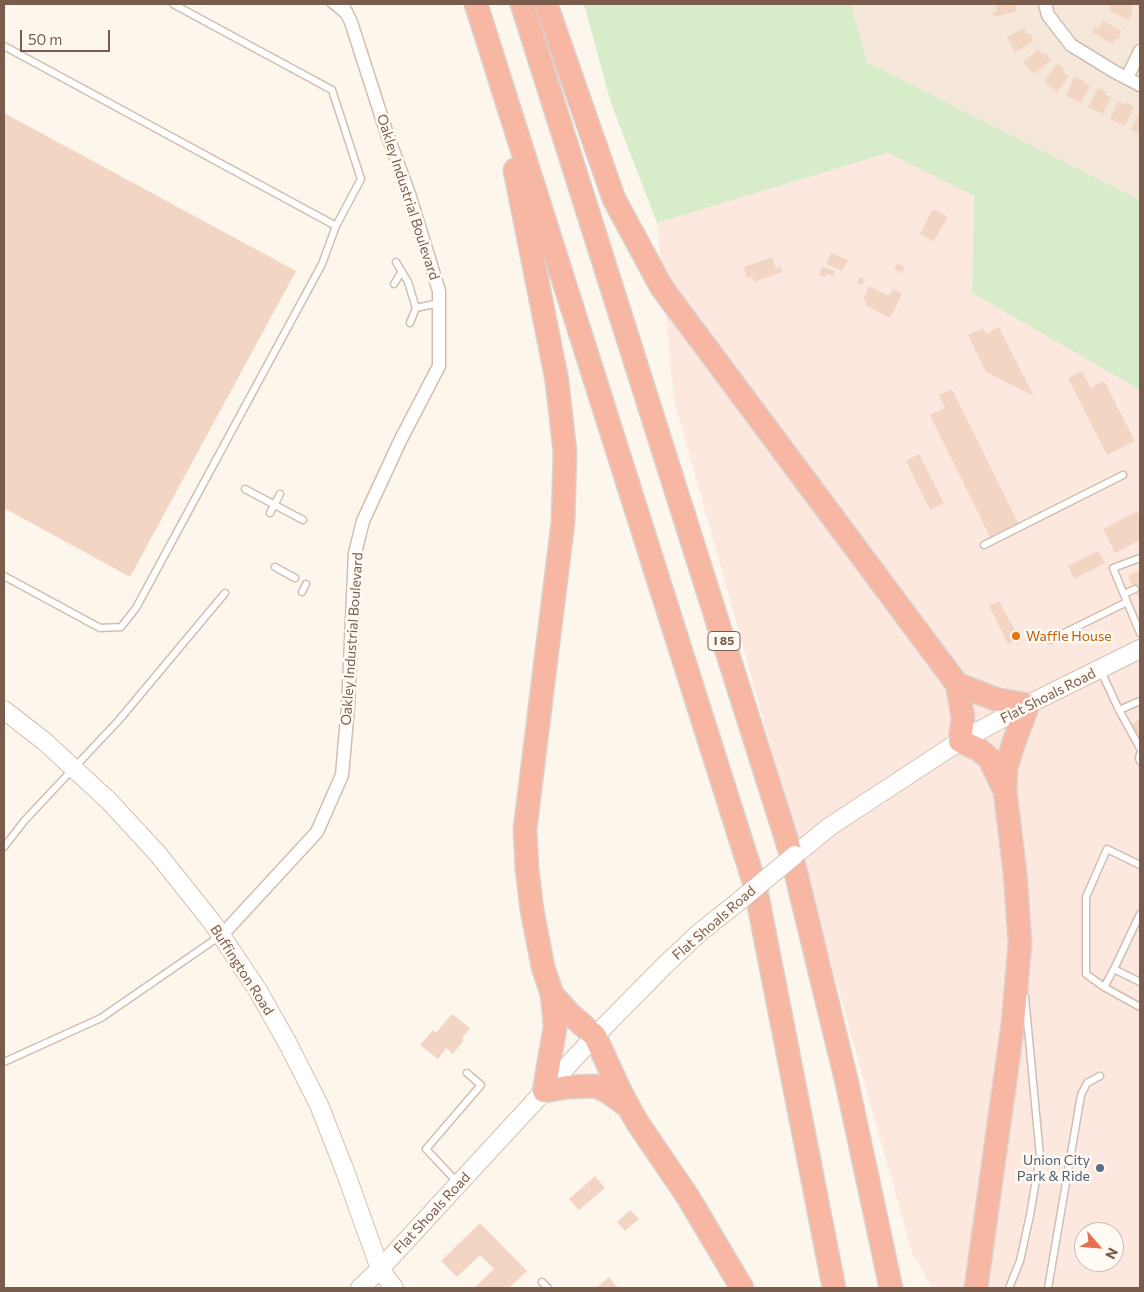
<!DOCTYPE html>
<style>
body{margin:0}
#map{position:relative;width:1144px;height:1292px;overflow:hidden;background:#fdf6ec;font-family:Commissioner,sans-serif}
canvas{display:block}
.frame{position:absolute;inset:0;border:5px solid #7a5c4d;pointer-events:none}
.north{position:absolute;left:1074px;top:1222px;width:50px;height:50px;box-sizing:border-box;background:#fffaf3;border:1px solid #cabbb1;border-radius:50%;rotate:117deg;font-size:14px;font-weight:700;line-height:20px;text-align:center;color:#7a5c4d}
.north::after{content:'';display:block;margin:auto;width:18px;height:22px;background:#e76f51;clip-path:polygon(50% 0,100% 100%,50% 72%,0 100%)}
.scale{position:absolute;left:20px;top:30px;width:90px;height:22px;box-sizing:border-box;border:2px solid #7a5c4d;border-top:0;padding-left:6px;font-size:15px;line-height:18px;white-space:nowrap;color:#7a5c4d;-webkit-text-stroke:4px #fffaf3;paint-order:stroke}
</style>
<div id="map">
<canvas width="1144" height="1292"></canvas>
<div class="frame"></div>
<div class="north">N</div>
<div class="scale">50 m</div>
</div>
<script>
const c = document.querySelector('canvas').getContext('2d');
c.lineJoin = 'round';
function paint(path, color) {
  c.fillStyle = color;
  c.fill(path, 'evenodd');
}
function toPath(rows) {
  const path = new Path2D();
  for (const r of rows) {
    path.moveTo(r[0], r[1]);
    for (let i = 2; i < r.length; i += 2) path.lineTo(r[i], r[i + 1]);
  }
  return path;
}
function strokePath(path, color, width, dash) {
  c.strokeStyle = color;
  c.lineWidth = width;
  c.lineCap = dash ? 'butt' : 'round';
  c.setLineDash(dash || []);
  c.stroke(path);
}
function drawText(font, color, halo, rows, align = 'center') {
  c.font = font + ' Commissioner,sans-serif';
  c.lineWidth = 5;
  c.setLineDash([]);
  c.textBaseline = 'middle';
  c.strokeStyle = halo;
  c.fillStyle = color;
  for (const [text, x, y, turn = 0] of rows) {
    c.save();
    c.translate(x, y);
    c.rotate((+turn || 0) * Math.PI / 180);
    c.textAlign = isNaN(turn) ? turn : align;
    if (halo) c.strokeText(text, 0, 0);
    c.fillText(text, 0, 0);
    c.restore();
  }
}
paint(toPath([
 [851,4,1140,4,1140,200,867,62]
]), '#f5e8da');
paint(toPath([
 [888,153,974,196,972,293,1140,390,1140,1288,932,1288,912,1253,674,399,657,223],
 [1084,1232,1114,1232,1114,1262,1084,1262]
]), '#fde8e0');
paint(toPath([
 [584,4,851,4,867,62,1140,200,1140,390,972,293,974,196,888,153,657,223,611,103]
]), '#d8ecc9');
paint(toPath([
 [995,4,1015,4,1017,11,994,17,992,12,997,11],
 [1104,4,1131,4,1133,5,1130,9,1133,10,1129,20,1110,11,1111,7],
 [1103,21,1122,31,1118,39,1116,38,1113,44,1092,32,1095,27,1099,29],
 [1024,28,1027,34,1030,33,1034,41,1015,52,1007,37],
 [1038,49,1043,54,1045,52,1051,60,1034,74,1023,62],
 [1057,64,1065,69,1063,72,1069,76,1057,92,1044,81],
 [1074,77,1084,80,1083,83,1090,86,1081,103,1066,96],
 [1098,88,1106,91,1105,94,1111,97,1103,114,1088,107],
 [1118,101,1125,105,1126,102,1134,107,1125,126,1110,119],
 [1140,111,1140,134,1131,129],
 [4,113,296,271,130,577,4,508],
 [933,209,948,217,934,241,920,234],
 [831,253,848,260,842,271,826,264],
 [772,257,776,268,780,266,782,272,754,282,752,276,747,278,744,267],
 [897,263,905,267,902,273,894,269],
 [822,267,835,271,833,276,827,274,825,277,819,275],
 [860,277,865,280,862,285,857,283],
 [869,286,889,296,893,289,902,294,890,318,865,305,867,301,863,299],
 [999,327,1021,371,1034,396,986,372,968,335,983,328,986,334],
 [1082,371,1091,388,1104,381,1135,441,1107,455,1068,378],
 [952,389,1018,523,990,537,930,415,945,408,939,395],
 [919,454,944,503,930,510,906,461],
 [1137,511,1140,518,1140,540,1115,553,1103,529],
 [1098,551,1105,563,1074,579,1068,566],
 [1140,570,1140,600,1128,576],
 [999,601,1019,638,1008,644,989,606],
 [1140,719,1140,739,1138,740,1129,725],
 [452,1014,470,1028,462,1038,464,1040,453,1054,446,1048,438,1059,420,1045,433,1030,436,1033],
 [595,1176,605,1188,579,1210,569,1199],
 [630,1210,639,1219,625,1231,617,1222],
 [480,1223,527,1271,509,1288,474,1288,494,1269,480,1255,457,1277,441,1261],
 [609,1277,617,1287,598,1288,597,1287]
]), '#f3d5c3');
const lane = toPath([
 [331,4,343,14],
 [4,46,336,226],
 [396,262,408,282,416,308,410,323],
 [394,284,402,271],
 [416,308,439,303],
 [245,489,303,520],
 [270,513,280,494],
 [984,545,1123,475],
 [1140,558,1113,568,1140,633],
 [275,567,295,578],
 [4,576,100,628,121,627,136,608,322,264,336,226,361,179,332,90,173,4],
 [302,592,306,584],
 [1124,594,1135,589],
 [1050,640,1127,602],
 [1101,671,1119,710,1140,748],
 [1119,710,1140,701],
 [1140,754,1139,758,1140,761],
 [4,847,25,820,119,720,225,593],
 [1114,969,1140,914],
 [1140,982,1114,969,1104,987,1140,1007],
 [1104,987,1086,974,1086,897,1107,849,1140,865],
 [4,1062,101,1018,220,936],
 [457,1182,426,1149,481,1085,467,1073],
 [542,1282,548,1288],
 [1009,1288,1020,1261,1030,1215,1040,1156,1025,997],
 [1048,1288,1081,1095,1087,1083,1100,1076]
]);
const street = toPath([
 [1045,4,1048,15,1071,45,1115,72,1140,85],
 [1127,78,1140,51],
 [221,936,317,832,342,775,348,707,355,553,363,521,400,441,439,366,439,291,409,194,387,134,351,22,342,4]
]);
const secondary = toPath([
 [4,710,44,741,109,801,157,853,212,922,257,989,287,1042,319,1105,345,1171,380,1269,394,1288],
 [795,855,829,827,960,741,1035,701,1140,649],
 [360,1288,380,1269,595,1036,664,966,699,933,743,898]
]);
const highway = toPath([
 [476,4,755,885,834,1288],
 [522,4,792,857,847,1083,891,1288],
 [546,4,614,199,662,288,957,684,963,717,960,741,978,749,989,758,1005,791],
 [515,170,557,381,565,452,563,522,525,829,527,869,532,910,543,967,552,994,554,1013,555,1028,544,1091,568,1087,596,1086,608,1092,629,1107],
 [957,684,995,699,1028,705,1014,742,1006,768,1005,791,1015,873,1020,943,1013,1023,976,1288],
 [552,994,569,1013,595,1036,621,1093,637,1122,688,1197,742,1288]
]);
strokePath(lane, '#d1beb0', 9);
strokePath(street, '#d1beb0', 15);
strokePath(secondary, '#d6c0b0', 20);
strokePath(highway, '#dad1cd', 25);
strokePath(lane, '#fff', 6);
strokePath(street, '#fff', 12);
strokePath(secondary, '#fff', 18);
strokePath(highway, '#f7b7a3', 22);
const secondaryBridge = toPath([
 [743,898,795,855]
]);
strokePath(secondaryBridge, '#d6c0b0', 20, []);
strokePath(secondaryBridge, '#fff', 18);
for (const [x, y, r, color] of [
 [1016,636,5,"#e8710a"],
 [1100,1168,5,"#5c6f8a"]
]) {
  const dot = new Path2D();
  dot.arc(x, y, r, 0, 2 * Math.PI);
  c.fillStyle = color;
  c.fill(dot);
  strokePath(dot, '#fffaf3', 2);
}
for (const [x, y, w] of [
 [724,641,32]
]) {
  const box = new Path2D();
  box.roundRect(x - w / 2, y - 9.5, w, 19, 4);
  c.fillStyle = '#fffaf3';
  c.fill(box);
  strokePath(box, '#7a5c4d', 1);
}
drawText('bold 12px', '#7a5c4d', null, [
 ["I 85",724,641]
]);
drawText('14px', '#7a5c4d', '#fffaf3', [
 ["Oakley Industrial Boulevard",408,197,72],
 ["Oakley Industrial Boulevard",352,639,-86],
 ["Flat Shoals Road",1048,696,-27],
 ["Flat Shoals Road",714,923,-41],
 ["Buffington Road",242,970,57],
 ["Flat Shoals Road",432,1213,-47]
]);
drawText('14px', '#c56008', '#fffaf3', [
 ["Waffle House",1026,636]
], 'left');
drawText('14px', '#4e5e75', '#fffaf3', [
 ["Union City",1090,1160],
 ["Park & Ride",1090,1176]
], 'right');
</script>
